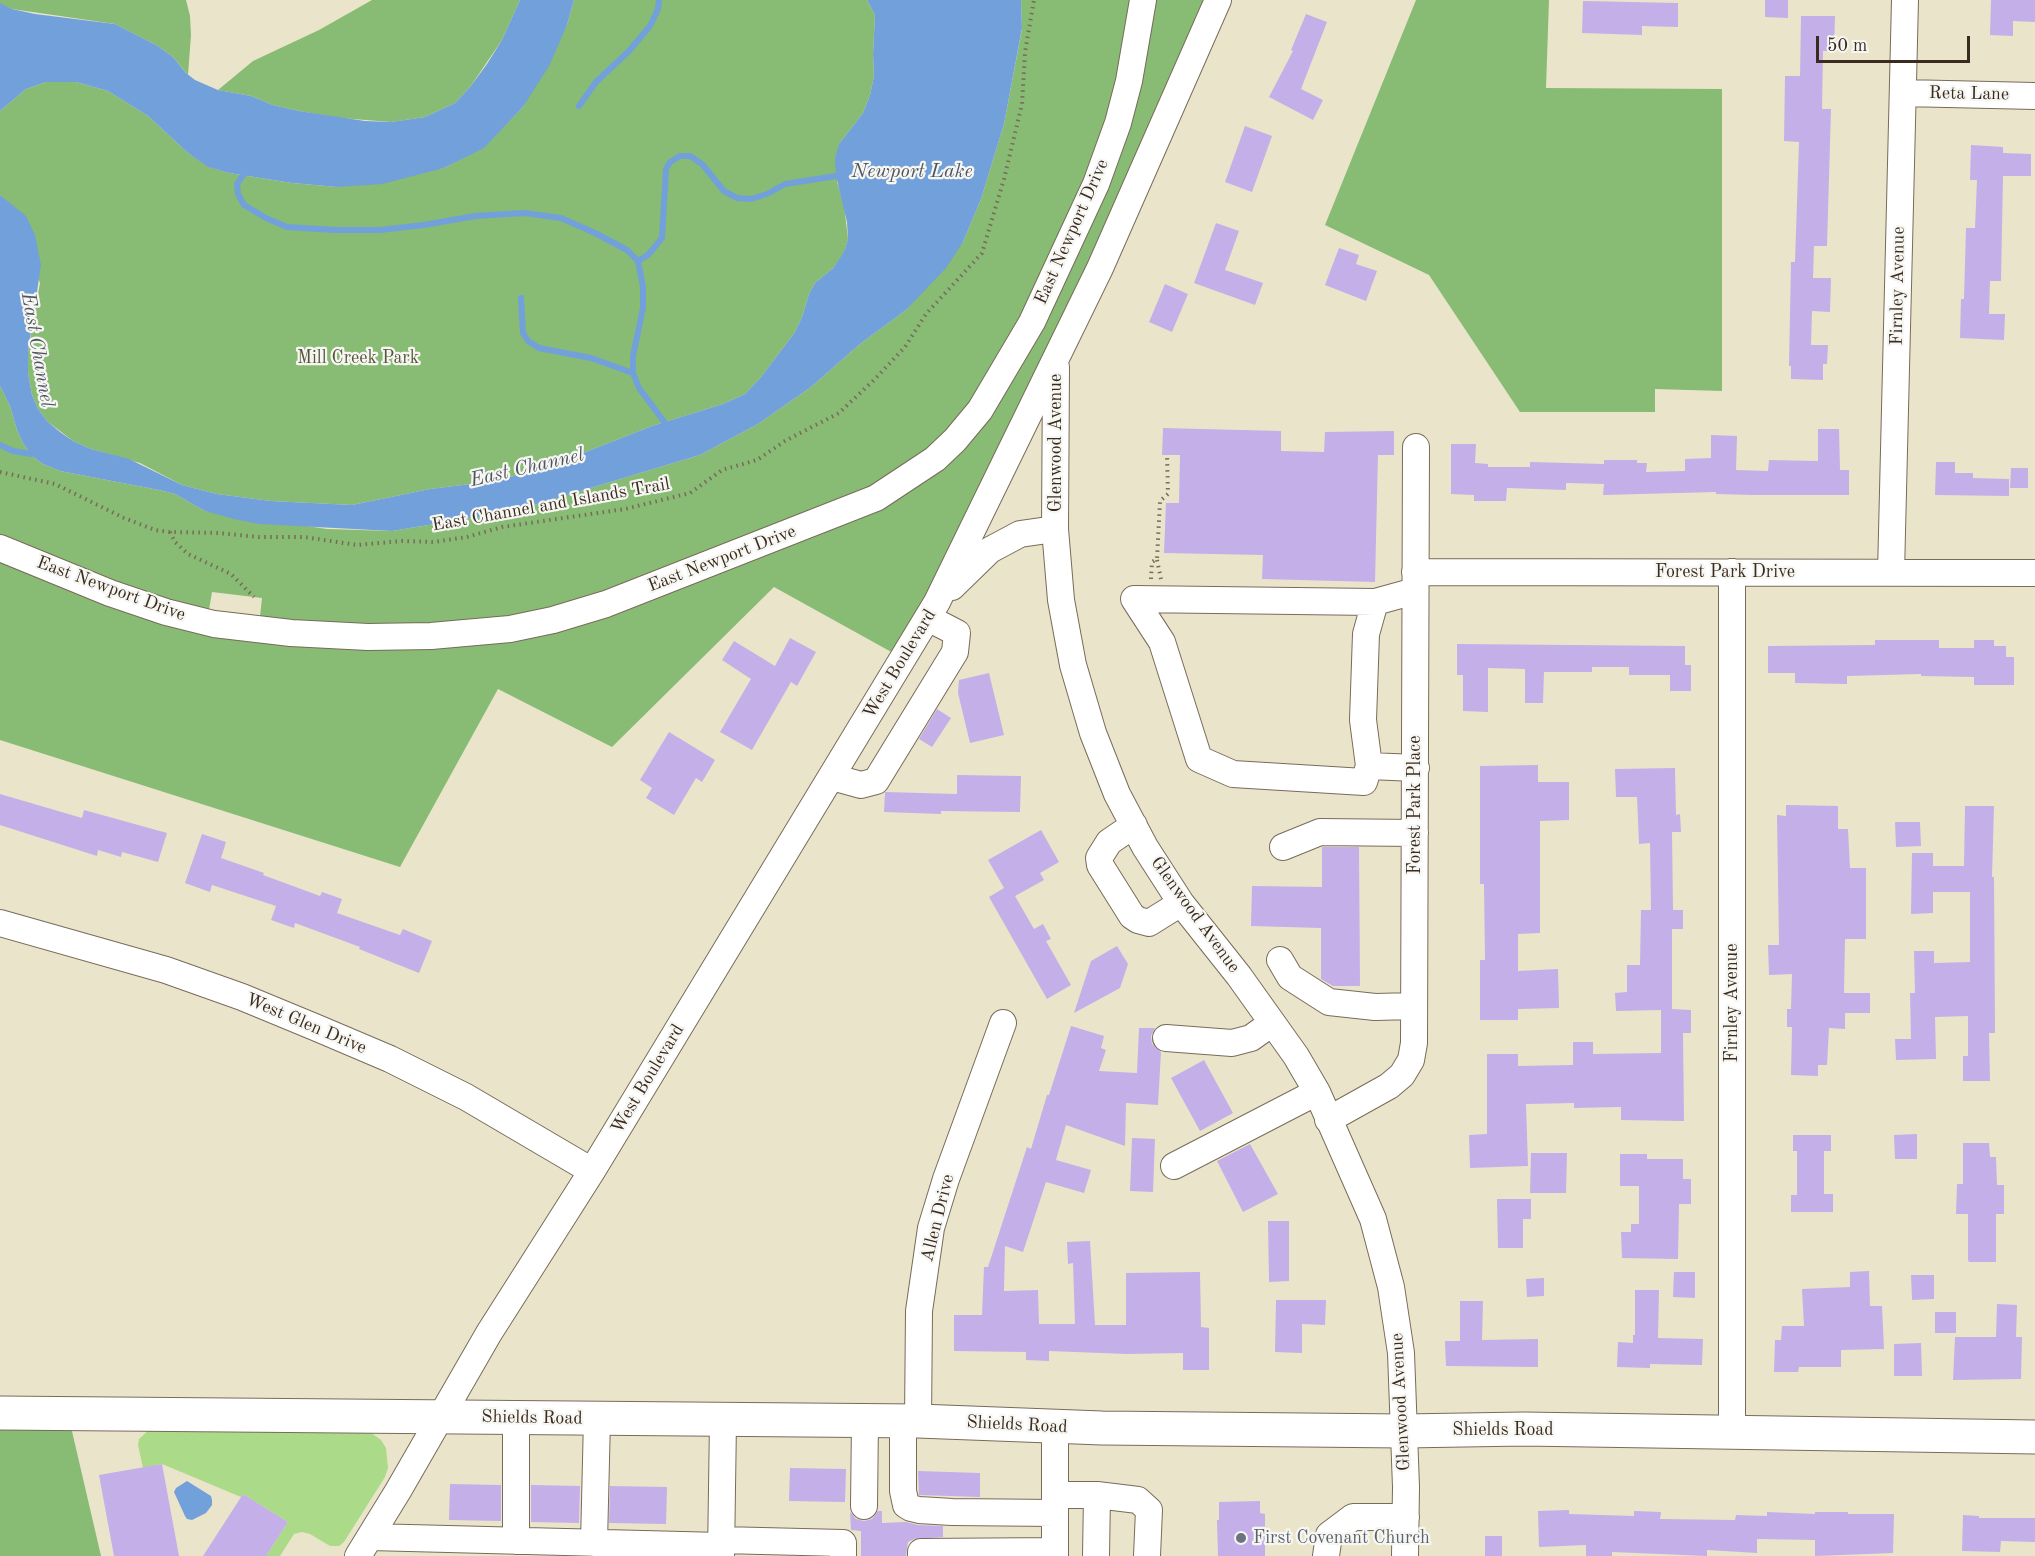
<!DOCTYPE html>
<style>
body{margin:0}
#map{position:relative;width:2035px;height:1556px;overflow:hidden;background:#eae5ca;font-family:"Old Standard TT",serif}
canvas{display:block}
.scale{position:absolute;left:1816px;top:36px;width:154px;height:27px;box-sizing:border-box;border:3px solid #3b2a1e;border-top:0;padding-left:8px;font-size:18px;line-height:21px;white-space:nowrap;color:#3b2a1e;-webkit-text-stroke:4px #f6f6f2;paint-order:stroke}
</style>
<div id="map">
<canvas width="2035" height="1556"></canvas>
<div class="scale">50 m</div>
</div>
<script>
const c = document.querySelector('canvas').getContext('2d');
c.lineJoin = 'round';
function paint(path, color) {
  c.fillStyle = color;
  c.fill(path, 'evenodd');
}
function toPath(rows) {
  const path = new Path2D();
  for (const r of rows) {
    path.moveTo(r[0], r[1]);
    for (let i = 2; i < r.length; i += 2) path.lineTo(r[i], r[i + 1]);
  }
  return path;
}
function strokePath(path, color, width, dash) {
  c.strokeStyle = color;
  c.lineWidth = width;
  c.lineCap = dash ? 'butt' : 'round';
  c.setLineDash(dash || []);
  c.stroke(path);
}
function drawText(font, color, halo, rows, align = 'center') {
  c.font = font + ' "Old Standard TT",serif';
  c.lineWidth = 4.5;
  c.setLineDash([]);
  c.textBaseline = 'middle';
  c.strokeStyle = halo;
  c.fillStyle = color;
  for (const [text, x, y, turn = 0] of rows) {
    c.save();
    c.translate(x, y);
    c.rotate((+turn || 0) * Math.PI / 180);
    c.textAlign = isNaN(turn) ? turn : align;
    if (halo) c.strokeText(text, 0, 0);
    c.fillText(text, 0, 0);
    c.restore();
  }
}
paint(toPath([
 [150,1429,370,1432,381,1440,386,1448,388,1468,385,1477,344,1542,339,1546,330,1546,310,1534,302,1532,294,1534,280,1556,266,1556,288,1522,243,1494,241,1497,162,1464,143,1468,138,1445,139,1439]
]), '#abdb88');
paint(toPath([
 [0,0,186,0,190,16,191,35,188,75,173,57,158,46,115,24,12,9,0,4],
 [372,0,520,0,502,40,470,87,455,103,425,117,391,122,340,118,299,111,273,105,251,96,218,90,253,61,319,30],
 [574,0,867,0,875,15,873,54,874,76,870,95,863,113,839,144,837,182,844,205,848,239,844,253,833,268,815,283,809,294,802,317,795,332,761,377,745,394,723,404,652,426,537,471,487,482,430,489,352,505,271,501,217,494,182,485,140,463,91,449,73,441,47,421,38,409,32,395,28,373,28,352,40,283,10,204,0,195,0,111,26,89,46,82,76,82,108,91,148,116,188,153,209,167,229,173,292,183,337,187,444,168,484,147,523,107,567,25],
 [1021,0,1218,0,904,659,774,587,612,747,498,689,400,867,0,740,0,386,10,406,17,430,23,443,32,456,43,464,60,471,159,490,175,494,205,511,327,529,392,531,514,511,700,455,758,424,811,387,860,344,906,310,963,242,981,199,1004,124,1022,29],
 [212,592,262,598,260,617,209,610],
 [1416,0,1549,0,1546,88,1722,89,1722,391,1655,389,1655,412,1520,412,1429,275,1325,225],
 [0,1413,68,1414,101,1556,0,1556]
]), '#88bb74');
paint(toPath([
 [520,0,574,0,567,25,549,66,523,107,484,148,444,168,382,184,337,187,292,183,229,173,208,167,188,153,148,116,108,91,76,82,46,82,26,89,0,111,0,3,12,9,35,14,115,24,158,46,173,57,186,73,195,80,218,90,251,96,273,105,299,111,365,121,391,122,425,117,455,103,470,87,487,64,502,40],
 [867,0,1021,0,1022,28,1004,124,981,199,963,242,946,268,906,310,860,344,811,387,758,424,700,455,514,511,392,531,259,524,234,519,205,511,175,494,159,490,60,471,43,464,32,456,23,443,17,430,10,406,0,386,0,195,26,216,35,235,41,265,28,352,28,373,32,395,38,409,47,421,60,432,73,441,91,449,129,459,182,485,217,494,271,501,352,505,430,489,487,482,537,471,652,426,723,404,745,394,761,377,795,332,802,317,809,294,815,283,833,268,844,252,848,239,847,222,836,176,835,158,839,144,863,113,870,95,874,76,873,54,875,15],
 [187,1481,211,1496,212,1500,212,1505,206,1513,192,1520,187,1519,185,1516,174,1492,176,1488]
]), '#72a0da');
strokePath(toPath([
 [579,106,596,82,629,51,650,26,658,9,659,0],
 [244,174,237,184,238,194,244,205,266,218,287,227,335,230,380,230,424,225,475,216,524,213,561,218,595,233,627,250,638,261,643,287,643,308,633,356,633,373,639,388,668,427],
 [638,261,648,255,662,238,666,169,670,162,680,156,690,156,702,164,724,191,737,198,751,199,767,194,785,184,836,176],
 [521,298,523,333,528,341,539,348,591,358,633,373],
 [0,445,13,451,31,454]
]), '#72a0da', 6);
paint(toPath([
 [1765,0,1788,0,1788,18,1765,17],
 [1991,0,2035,0,2035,22,2013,21,2013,36,1990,35],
 [1583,1,1678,3,1678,27,1642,26,1642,35,1582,33],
 [1306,14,1327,22,1301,89,1323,100,1313,120,1269,97,1293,51,1291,50],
 [1801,16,1835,16,1834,51,1823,51,1822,109,1831,109,1827,246,1814,246,1813,278,1831,278,1830,312,1812,311,1811,345,1828,345,1827,364,1823,364,1823,380,1791,379,1791,366,1789,366,1791,262,1795,262,1799,142,1784,141,1785,76,1800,76],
 [1245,126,1272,136,1252,192,1225,182],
 [1971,145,2003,147,2003,153,2031,154,2031,176,2003,176,2001,281,1990,281,1989,314,2005,314,2004,340,1960,338,1961,299,1964,299,1966,228,1975,228,1977,180,1970,180],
 [1216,223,1239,231,1225,270,1263,283,1255,305,1194,283],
 [1339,248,1359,255,1356,264,1377,271,1366,301,1325,285],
 [1165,284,1188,294,1172,332,1149,322],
 [1163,428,1281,431,1281,451,1324,452,1325,432,1394,431,1394,455,1378,455,1375,582,1262,579,1263,555,1164,553,1166,503,1179,503,1180,455,1162,455],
 [1818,429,1839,429,1840,470,1849,470,1849,495,1754,495,1716,494,1716,492,1603,495,1604,484,1566,483,1566,490,1507,488,1506,501,1474,501,1474,495,1451,494,1451,444,1476,444,1475,463,1488,464,1488,467,1530,467,1530,462,1604,464,1604,460,1637,460,1637,463,1647,463,1646,472,1685,471,1685,459,1711,458,1711,435,1737,436,1736,470,1768,471,1769,460,1818,461],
 [1936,462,1955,462,1955,473,1973,473,1973,478,2009,479,2009,496,1935,495],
 [2011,468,2028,468,2028,488,2010,488],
 [790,638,816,652,797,686,791,682,752,750,720,732,751,679,722,660,734,641,775,666],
 [1875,640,1939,640,1939,648,1974,648,1974,640,1994,640,1994,646,2006,646,2006,657,2014,657,2014,685,1974,685,1974,677,1921,676,1921,674,1847,676,1847,684,1795,683,1795,673,1768,673,1768,646,1875,645],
 [1457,644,1685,646,1685,665,1691,665,1691,691,1670,691,1670,675,1629,675,1629,667,1592,667,1592,672,1544,672,1543,703,1525,703,1525,669,1488,668,1488,712,1463,711,1463,675,1457,675],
 [989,673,1004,735,970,743,958,693,959,680],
 [937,709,951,718,932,747,919,739],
 [669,732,715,760,702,782,696,778,674,815,646,798,652,788,640,780],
 [1538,765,1538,782,1569,782,1569,820,1540,821,1540,933,1518,934,1518,971,1558,969,1559,1008,1518,1009,1518,1020,1480,1020,1480,960,1485,960,1484,884,1480,884,1480,766],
 [1675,768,1676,815,1680,814,1681,832,1672,832,1673,910,1683,910,1683,929,1672,929,1672,1009,1691,1010,1691,1033,1683,1033,1684,1121,1621,1120,1621,1107,1574,1108,1574,1103,1526,1104,1528,1166,1470,1168,1469,1135,1487,1134,1487,1054,1518,1054,1518,1066,1573,1065,1573,1042,1593,1042,1593,1054,1661,1053,1661,1010,1616,1011,1615,993,1627,992,1627,965,1640,965,1641,910,1651,910,1650,843,1639,844,1637,797,1616,797,1615,769],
 [957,775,1021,776,1020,812,941,811,941,814,884,812,885,792,957,794],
 [0,794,82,818,84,810,167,833,158,862,122,852,121,857,98,850,97,856,0,825],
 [1786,805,1838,806,1838,829,1848,829,1850,868,1866,868,1866,939,1845,939,1844,993,1870,993,1870,1013,1845,1013,1845,1029,1829,1028,1827,1065,1818,1065,1818,1076,1791,1075,1792,1027,1787,1027,1787,1009,1791,1009,1792,974,1769,975,1768,945,1779,945,1777,815,1786,816],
 [1965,806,1994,806,1992,877,1994,877,1995,1033,1989,1033,1990,1081,1963,1081,1963,1056,1968,1056,1968,1016,1935,1017,1936,1059,1896,1060,1895,1039,1911,1039,1910,993,1915,993,1914,951,1934,951,1934,963,1970,962,1970,892,1933,892,1933,913,1911,914,1912,853,1933,853,1933,866,1964,866],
 [1895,822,1920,822,1921,846,1896,847],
 [1041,830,1059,862,1040,873,1044,880,1015,896,1034,929,1043,924,1051,939,1046,941,1071,985,1047,999,989,897,1004,888,988,860],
 [202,834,226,842,221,858,264,873,263,875,320,896,322,892,342,899,337,913,400,935,403,929,432,941,419,973,359,949,360,947,295,923,294,928,271,920,276,906,212,885,210,892,185,883],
 [1322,847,1359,847,1360,986,1333,986,1321,979,1321,928,1251,926,1252,886,1322,887],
 [1117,946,1128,964,1120,988,1074,1013,1091,961],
 [1071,1026,1104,1036,1101,1048,1106,1050,1099,1071,1137,1073,1139,1028,1155,1028,1151,1036,1152,1044,1161,1052,1158,1105,1126,1103,1125,1146,1066,1125,1056,1160,1091,1170,1084,1193,1046,1182,1023,1252,1005,1246,1004,1291,1038,1290,1039,1324,1075,1324,1073,1263,1068,1264,1067,1242,1090,1241,1095,1325,1126,1325,1126,1273,1200,1272,1201,1327,1209,1328,1209,1370,1183,1370,1183,1353,1127,1354,1049,1351,1049,1361,1026,1360,1026,1352,954,1351,954,1315,982,1315,984,1267,988,1267,1027,1147,1031,1149,1047,1095,1049,1095],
 [1204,1060,1233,1113,1200,1131,1171,1078],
 [1917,1134,1917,1159,1895,1159,1894,1135],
 [1793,1135,1831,1135,1831,1151,1824,1151,1824,1194,1833,1194,1833,1212,1791,1212,1791,1195,1797,1195,1797,1151,1793,1151],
 [1132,1138,1155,1139,1153,1192,1130,1191],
 [1963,1143,1989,1143,1990,1157,1996,1157,1997,1185,2004,1185,2004,1214,1996,1214,1996,1262,1969,1262,1968,1260,1968,1214,1956,1214,1957,1184,1963,1184],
 [1250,1144,1278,1194,1243,1212,1217,1161],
 [1531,1153,1567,1153,1566,1193,1530,1193],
 [1620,1154,1647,1154,1647,1159,1683,1159,1683,1179,1691,1179,1691,1204,1679,1204,1678,1259,1622,1258,1621,1232,1631,1232,1631,1224,1639,1224,1639,1186,1620,1186],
 [1497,1199,1531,1199,1531,1219,1523,1219,1523,1248,1498,1248],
 [1268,1221,1289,1221,1289,1281,1269,1282],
 [1869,1271,1870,1306,1882,1306,1884,1349,1841,1350,1841,1367,1799,1367,1798,1372,1774,1372,1775,1340,1781,1340,1782,1326,1804,1326,1802,1289,1850,1287,1850,1272],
 [1674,1272,1695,1272,1695,1298,1673,1297],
 [1911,1275,1934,1275,1934,1299,1912,1300],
 [1544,1278,1544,1296,1527,1297,1526,1279],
 [1635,1290,1659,1290,1658,1338,1703,1339,1702,1365,1650,1364,1650,1368,1617,1367,1618,1342,1633,1343,1633,1335,1635,1335],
 [1276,1300,1326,1300,1325,1325,1302,1324,1302,1353,1275,1352],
 [1460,1301,1483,1301,1482,1340,1538,1339,1538,1367,1446,1366,1445,1341,1460,1341],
 [1997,1304,2017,1305,2016,1337,2022,1337,2021,1379,1953,1380,1955,1337,1996,1337],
 [1935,1312,1956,1312,1956,1333,1935,1333],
 [1921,1343,1922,1376,1894,1376,1894,1344],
 [162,1464,179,1556,114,1556,99,1475],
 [790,1468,846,1469,845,1502,789,1501],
 [918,1471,980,1473,980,1497,919,1495],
 [450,1484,501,1485,501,1521,449,1520],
 [531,1485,580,1486,579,1523,531,1522],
 [610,1486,667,1487,666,1524,609,1523],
 [243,1494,288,1522,266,1556,203,1556],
 [1260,1501,1260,1513,1265,1514,1265,1556,1218,1556,1217,1520,1219,1520,1219,1502],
 [1569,1510,1569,1514,1634,1516,1634,1511,1661,1512,1660,1519,1735,1520,1736,1515,1767,1516,1767,1512,1815,1514,1815,1512,1848,1512,1848,1514,1894,1514,1893,1553,1815,1556,1815,1540,1757,1539,1757,1553,1707,1550,1707,1556,1612,1552,1612,1556,1586,1556,1586,1545,1539,1547,1538,1511],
 [878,1511,882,1511,882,1523,906,1522,918,1525,943,1526,943,1537,914,1539,908,1542,906,1556,861,1556,861,1531,851,1530,850,1512,856,1519,864,1521,872,1519],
 [1963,1515,1979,1516,1979,1518,2035,1518,2035,1542,2001,1541,2000,1552,1962,1551],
 [1485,1536,1502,1536,1502,1556,1485,1556]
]), '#c4afe9');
const minor = toPath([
 [1903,93,2035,96],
 [1056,367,1055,529,1061,600,1073,665,1093,733,1117,794,1145,847,1181,903,1239,976,1296,1056,1317,1092,1373,1219,1391,1287,1401,1353,1406,1487,1405,1556],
 [0,548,110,593,166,612,214,624,291,633,368,637,431,636,510,629,553,620,606,604,876,498,935,459,955,440,980,410,1032,322,1096,184,1118,123,1129,81,1143,0],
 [1415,572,2035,573],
 [1732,572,1732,1433],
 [1891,573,1905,0],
 [952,587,990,550,1020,534,1055,529],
 [1415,591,1375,602,1134,599,1162,642,1199,759,1233,774,1364,782,1369,766,1416,768],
 [1369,766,1363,720,1366,634,1375,602],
 [832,777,861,785,876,781,955,652,957,633,928,618],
 [1134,825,1109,842,1099,858,1100,865,1132,916,1138,920,1149,923,1181,903],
 [1283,847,1320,832,1415,833],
 [0,923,166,970,242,997,317,1028,390,1059,466,1097,592,1171],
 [1280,960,1290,977,1329,1002,1375,1007,1414,1006],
 [1166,1038,1232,1043,1251,1038,1272,1023],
 [1328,1120,1389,1086,1402,1075,1411,1060,1414,1043,1416,447],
 [1174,1166,1317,1092],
 [903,1421,903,1491,906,1505,911,1508,919,1510,952,1512,1055,1513],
 [918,1421,919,1311,931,1228,946,1179,1003,1023],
 [1055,1495,1097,1495,1138,1500,1149,1510,1147,1556],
 [864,1506,865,1421],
 [370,1537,721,1546],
 [721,1540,843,1543,843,1556],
 [516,1541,516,1417],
 [594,1543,597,1419],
 [358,1556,398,1491,489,1333,592,1171,937,602,1100,268,1218,0],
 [721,1556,723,1421],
 [921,1556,921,1552,1055,1551],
 [1055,1556,1055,1427],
 [1096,1556,1097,1495],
 [1326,1556,1329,1535,1353,1517,1406,1517]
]);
const major = toPath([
 [0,1413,918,1421,1102,1428,1404,1431,1524,1429,2035,1437]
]);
strokePath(minor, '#786b5a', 28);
strokePath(major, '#786b5a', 35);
strokePath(toPath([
 [0,472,55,484,124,518,155,530,170,532,218,533,259,537,304,537,357,545,402,541,434,542,467,537,502,527,625,509,690,493,722,470,757,460,785,441,839,413,875,379,905,347,926,314,982,253,1004,179,1022,104,1025,52,1034,0],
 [170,532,175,542,188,554,231,574,254,597],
 [1157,560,1161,579],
 [1151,579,1152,562,1157,559,1160,501,1168,494,1167,455]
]), '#786b5a', 4, [1.5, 4.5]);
strokePath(minor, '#fff', 26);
strokePath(major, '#fff', 33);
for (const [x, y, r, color] of [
 [1241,1538,6,"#6b7280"]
]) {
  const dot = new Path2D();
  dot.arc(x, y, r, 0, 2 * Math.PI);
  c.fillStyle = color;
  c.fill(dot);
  strokePath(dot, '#f6f6f2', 2);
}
drawText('18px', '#3b2a1e', '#f6f6f2', [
 ["Reta Lane",1969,94,1],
 ["East Newport Drive",1072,232,-66],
 ["Firnley Avenue",1898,286,-89],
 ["Glenwood Avenue",1056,443,-90],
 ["East Channel and Islands Trail",551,505,-10],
 ["East Newport Drive",722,559,-21],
 ["Forest Park Drive",1725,572],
 ["East Newport Drive",111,589,20],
 ["West Boulevard",900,664,-59],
 ["Forest Park Place",1415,805,-90],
 ["Glenwood Avenue",1195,915,54],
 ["Firnley Avenue",1732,1003,-90],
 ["West Glen Drive",306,1024,23],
 ["West Boulevard",648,1079,-59],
 ["Allen Drive",938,1218,-76],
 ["Glenwood Avenue",1401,1402,-93],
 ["Shields Road",532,1418,1],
 ["Shields Road",1017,1425,3],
 ["Shields Road",1503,1430]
]);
drawText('18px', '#575638', '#f6f6f2', [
 ["Mill Creek Park",358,358]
]);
drawText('18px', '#5b616d', '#f6f6f2', [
 ["First Covenant Church",1253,1538]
], 'left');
drawText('italic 20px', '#4e5360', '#f6f6f2', [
 ["Newport Lake",912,172],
 ["East Channel",37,350,80],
 ["East Channel",527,468,-13]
]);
</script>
